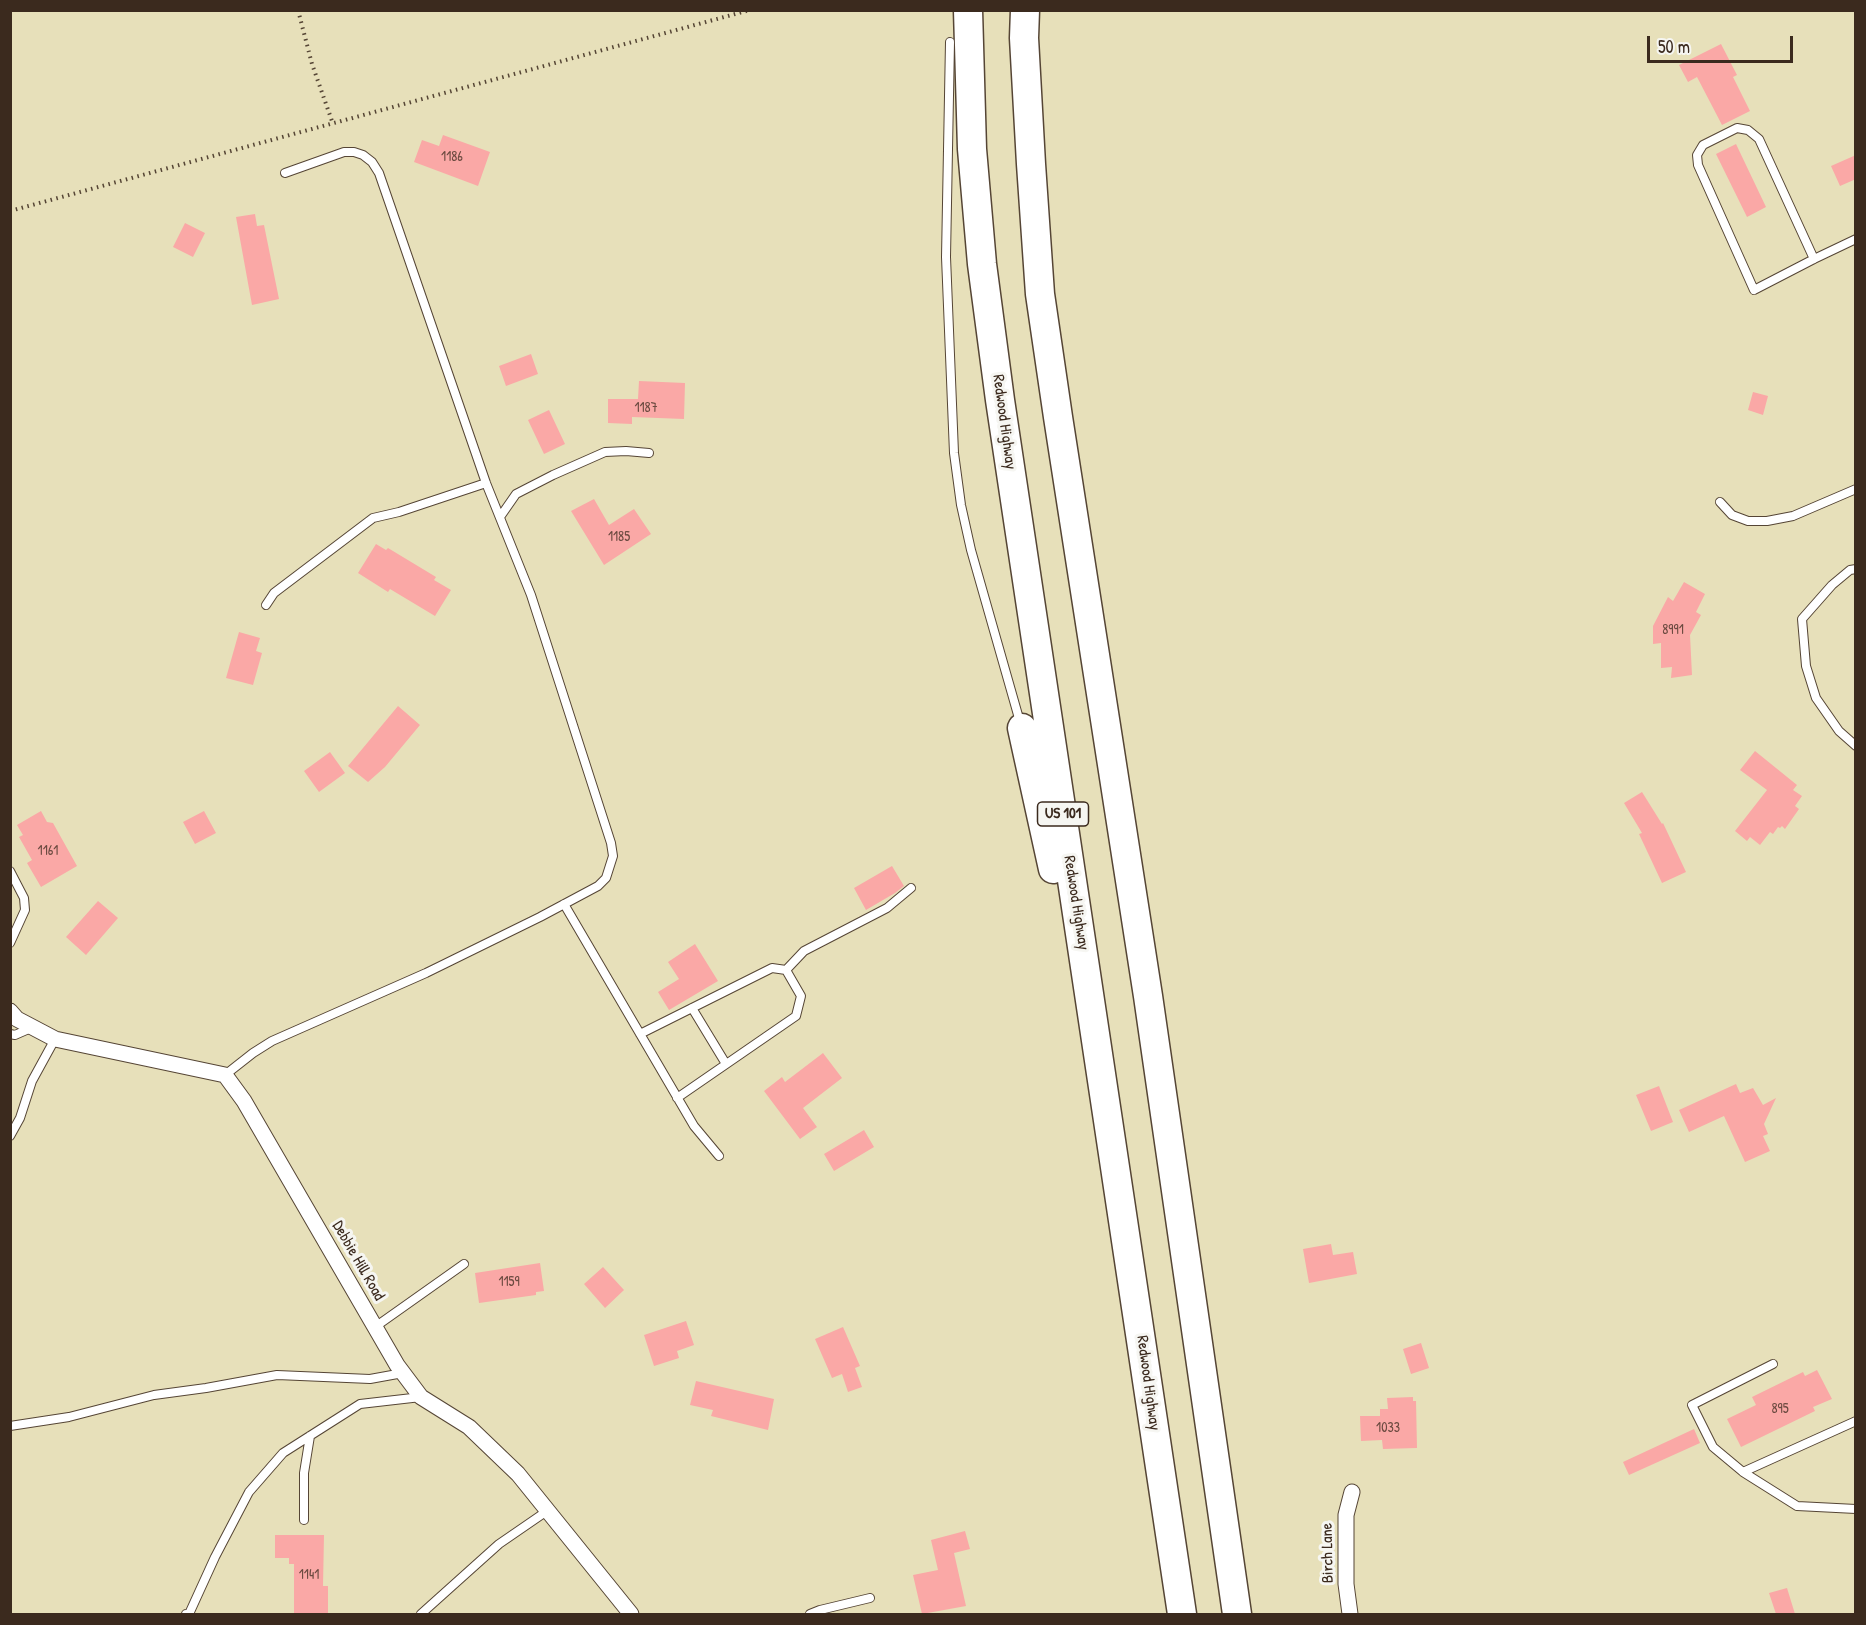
<!DOCTYPE html>
<style>
body{margin:0}
#map{position:relative;width:1866px;height:1625px;overflow:hidden;background:#e7e0ba;font-family:"Patrick Hand",sans-serif}
canvas{display:block}
.frame{position:absolute;inset:0;border:12px solid #3b2a1e;pointer-events:none}
.scale{position:absolute;left:1647px;top:36px;width:146px;height:27px;box-sizing:border-box;border:3px solid #3b2a1e;border-top:0;padding-left:8px;font-size:18px;line-height:21px;white-space:nowrap;color:#3b2a1e;-webkit-text-stroke:4px #f6f6f2;paint-order:stroke}
</style>
<div id="map">
<canvas width="1866" height="1625"></canvas>
<div class="frame"></div>
<div class="scale">50 m</div>
</div>
<script>
const c = document.querySelector('canvas').getContext('2d');
c.lineJoin = 'round';
function paint(path, color) {
  c.fillStyle = color;
  c.fill(path, 'evenodd');
}
function toPath(rows) {
  const path = new Path2D();
  for (const r of rows) {
    path.moveTo(r[0], r[1]);
    for (let i = 2; i < r.length; i += 2) path.lineTo(r[i], r[i + 1]);
  }
  return path;
}
function strokePath(path, color, width, dash) {
  c.strokeStyle = color;
  c.lineWidth = width;
  c.lineCap = dash ? 'butt' : 'round';
  c.setLineDash(dash || []);
  c.stroke(path);
}
function drawText(font, color, halo, rows, align = 'center') {
  c.font = font + ' "Patrick Hand",sans-serif';
  c.lineWidth = 6;
  c.setLineDash([]);
  c.textBaseline = 'middle';
  c.strokeStyle = halo;
  c.fillStyle = color;
  for (const [text, x, y, turn = 0] of rows) {
    c.save();
    c.translate(x, y);
    c.rotate((+turn || 0) * Math.PI / 180);
    c.textAlign = isNaN(turn) ? turn : align;
    if (halo) c.strokeText(text, 0, 0);
    c.fillText(text, 0, 0);
    c.restore();
  }
}
paint(toPath([
 [1721,44,1737,75,1733,77,1750,111,1722,125,1697,77,1688,82,1679,65],
 [443,135,490,152,478,186,414,162,422,140,439,146],
 [1736,144,1766,207,1747,217,1716,154],
 [1856,155,1856,179,1840,186,1831,166],
 [255,214,257,226,264,225,279,299,252,305,236,217],
 [185,223,205,233,193,257,173,247],
 [531,354,538,374,506,386,499,366],
 [639,381,685,383,684,419,632,417,632,424,608,423,608,399,638,399],
 [1753,392,1768,396,1763,415,1748,410],
 [549,410,565,444,544,454,528,420],
 [594,499,609,525,634,509,651,534,604,565,571,511],
 [376,544,386,550,388,548,436,577,434,580,451,590,435,616,390,589,388,592,358,573],
 [1684,582,1705,594,1696,612,1701,615,1690,635,1692,675,1671,678,1672,667,1661,668,1661,643,1653,644,1653,626,1668,597,1673,601],
 [239,632,260,638,256,651,262,653,253,685,226,678],
 [398,706,420,725,385,767,368,782,348,766],
 [1755,751,1797,785,1793,790,1802,796,1795,806,1799,809,1785,829,1782,826,1780,828,1778,827,1773,834,1770,832,1760,845,1750,837,1747,841,1735,831,1767,790,1740,770],
 [330,752,345,773,319,792,304,771],
 [1642,792,1662,824,1663,823,1686,872,1662,883,1639,834,1642,833,1624,803],
 [41,811,47,822,53,823,77,866,41,887,27,863,32,860,19,837,23,835,17,825],
 [204,811,216,833,195,844,183,822],
 [892,866,904,886,895,893,866,910,854,888],
 [98,901,118,918,86,955,66,937],
 [695,944,718,981,669,1010,658,992,679,979,668,962],
 [823,1053,842,1078,803,1108,817,1127,800,1139,764,1091,782,1077,785,1082],
 [1736,1084,1740,1093,1753,1088,1763,1105,1776,1098,1764,1124,1768,1134,1763,1136,1770,1151,1745,1162,1724,1116,1689,1132,1679,1110],
 [1659,1086,1673,1122,1651,1131,1636,1095],
 [864,1130,874,1147,834,1171,824,1154],
 [1331,1244,1333,1255,1353,1252,1357,1274,1309,1283,1303,1249],
 [540,1263,544,1291,536,1292,536,1295,479,1303,475,1273],
 [603,1267,624,1290,605,1308,584,1284],
 [686,1321,694,1345,677,1351,679,1358,654,1366,644,1335],
 [843,1327,860,1366,855,1368,862,1387,848,1392,842,1374,832,1378,815,1339],
 [1421,1343,1429,1368,1411,1374,1403,1349],
 [1817,1370,1832,1399,1813,1407,1815,1411,1741,1447,1727,1419,1756,1405,1752,1397,1803,1372,1805,1376],
 [696,1381,774,1399,768,1430,711,1416,713,1410,690,1405],
 [1413,1397,1413,1401,1416,1401,1417,1448,1383,1449,1382,1440,1361,1441,1360,1416,1380,1416,1380,1409,1388,1409,1387,1398],
 [1694,1429,1700,1443,1629,1475,1623,1462],
 [965,1531,970,1549,954,1553,966,1606,922,1614,913,1575,938,1570,931,1540],
 [275,1535,324,1535,323,1586,328,1586,328,1614,294,1614,294,1564,289,1564,289,1558,275,1558],
 [1787,1588,1795,1614,1776,1614,1769,1593]
]), '#faa8a6');
const lane = toPath([
 [950,42,946,257,954,453,961,505,971,550,1020,722],
 [1814,259,1759,139,1748,130,1737,128,1703,145,1697,155,1698,165,1754,290,1814,259,1856,239],
 [1720,502,1732,515,1748,521,1767,521,1793,516,1856,489],
 [500,517,516,494,553,475,605,452,626,451,649,453],
 [1856,569,1850,570,1832,585,1802,619,1806,666,1816,698,1839,731,1856,746],
 [266,605,274,593,373,518,399,512,486,483],
 [10,871,24,898,25,910,10,943],
 [564,904,694,1126,719,1156],
 [786,970,804,951,887,908,911,888],
 [692,1008,726,1064],
 [10,1034,15,1035,31,1028],
 [640,1034,772,968,786,970,801,996,796,1016,677,1098],
 [225,1075,253,1053,272,1041,426,973,540,917,598,886,606,878,613,856,611,843,531,595,486,483,379,173,372,162,363,155,354,152,344,152,285,173],
 [10,1136,20,1118,32,1081,55,1039],
 [375,1327,464,1264],
 [1856,1421,1743,1472,1797,1506,1856,1509],
 [10,1426,69,1417,154,1395,206,1388,277,1375,370,1379,403,1373],
 [1743,1472,1713,1447,1692,1405,1773,1364],
 [304,1520,304,1473,310,1436],
 [186,1614,189,1614,215,1557,249,1492,283,1453,360,1404,421,1397],
 [421,1614,499,1544,547,1511],
 [810,1614,820,1610,870,1598]
]);
const street = toPath([
 [10,1011,17,1019,55,1039,225,1075,244,1101,397,1365,421,1397,469,1427,518,1474,631,1614],
 [1350,1614,1346,1584,1346,1515,1352,1492]
]);
const highway = toPath([
 [968,10,972,149,982,264,1000,400,1182,1614],
 [1025,10,1024,38,1031,164,1040,294,1058,417,1148,996,1237,1614],
 [1022,728,1053,869]
]);
strokePath(lane, '#554535', 10);
strokePath(street, '#554535', 17);
strokePath(highway, '#554535', 31);
strokePath(toPath([
 [298,10,312,64,333,124],
 [10,211,750,10]
]), '#554535', 4, [1.5, 4.5]);
strokePath(lane, '#fff', 8);
strokePath(street, '#fff', 15);
strokePath(highway, '#fff', 28);
drawText('14px', '#6b4a40', null, [
 ["1186",452,157],
 ["1187",646,408],
 ["1185",619,537],
 ["8991",1673,630],
 ["1161",48,851],
 ["1159",509,1282],
 ["895",1780,1409],
 ["1033",1388,1428],
 ["1141",309,1575]
]);
for (const [x, y, w] of [
 [1063,814,51]
]) {
  const box = new Path2D();
  box.roundRect(x - w / 2, y - 12, w, 24, 4.5);
  c.fillStyle = '#f6f6f2';
  c.fill(box);
  strokePath(box, '#3b2a1e', 1.5);
}
drawText('bold 15px', '#3b2a1e', null, [
 ["US 101",1063,814]
]);
drawText('16px', '#3b2a1e', '#f6f6f2', [
 ["Redwood Highway",1004,422,82],
 ["Redwood Highway",1076,903,81],
 ["Debbie Hill Road",358,1261,60],
 ["Redwood Highway",1148,1383,82],
 ["Birch Lane",1328,1553,-91]
]);
</script>
